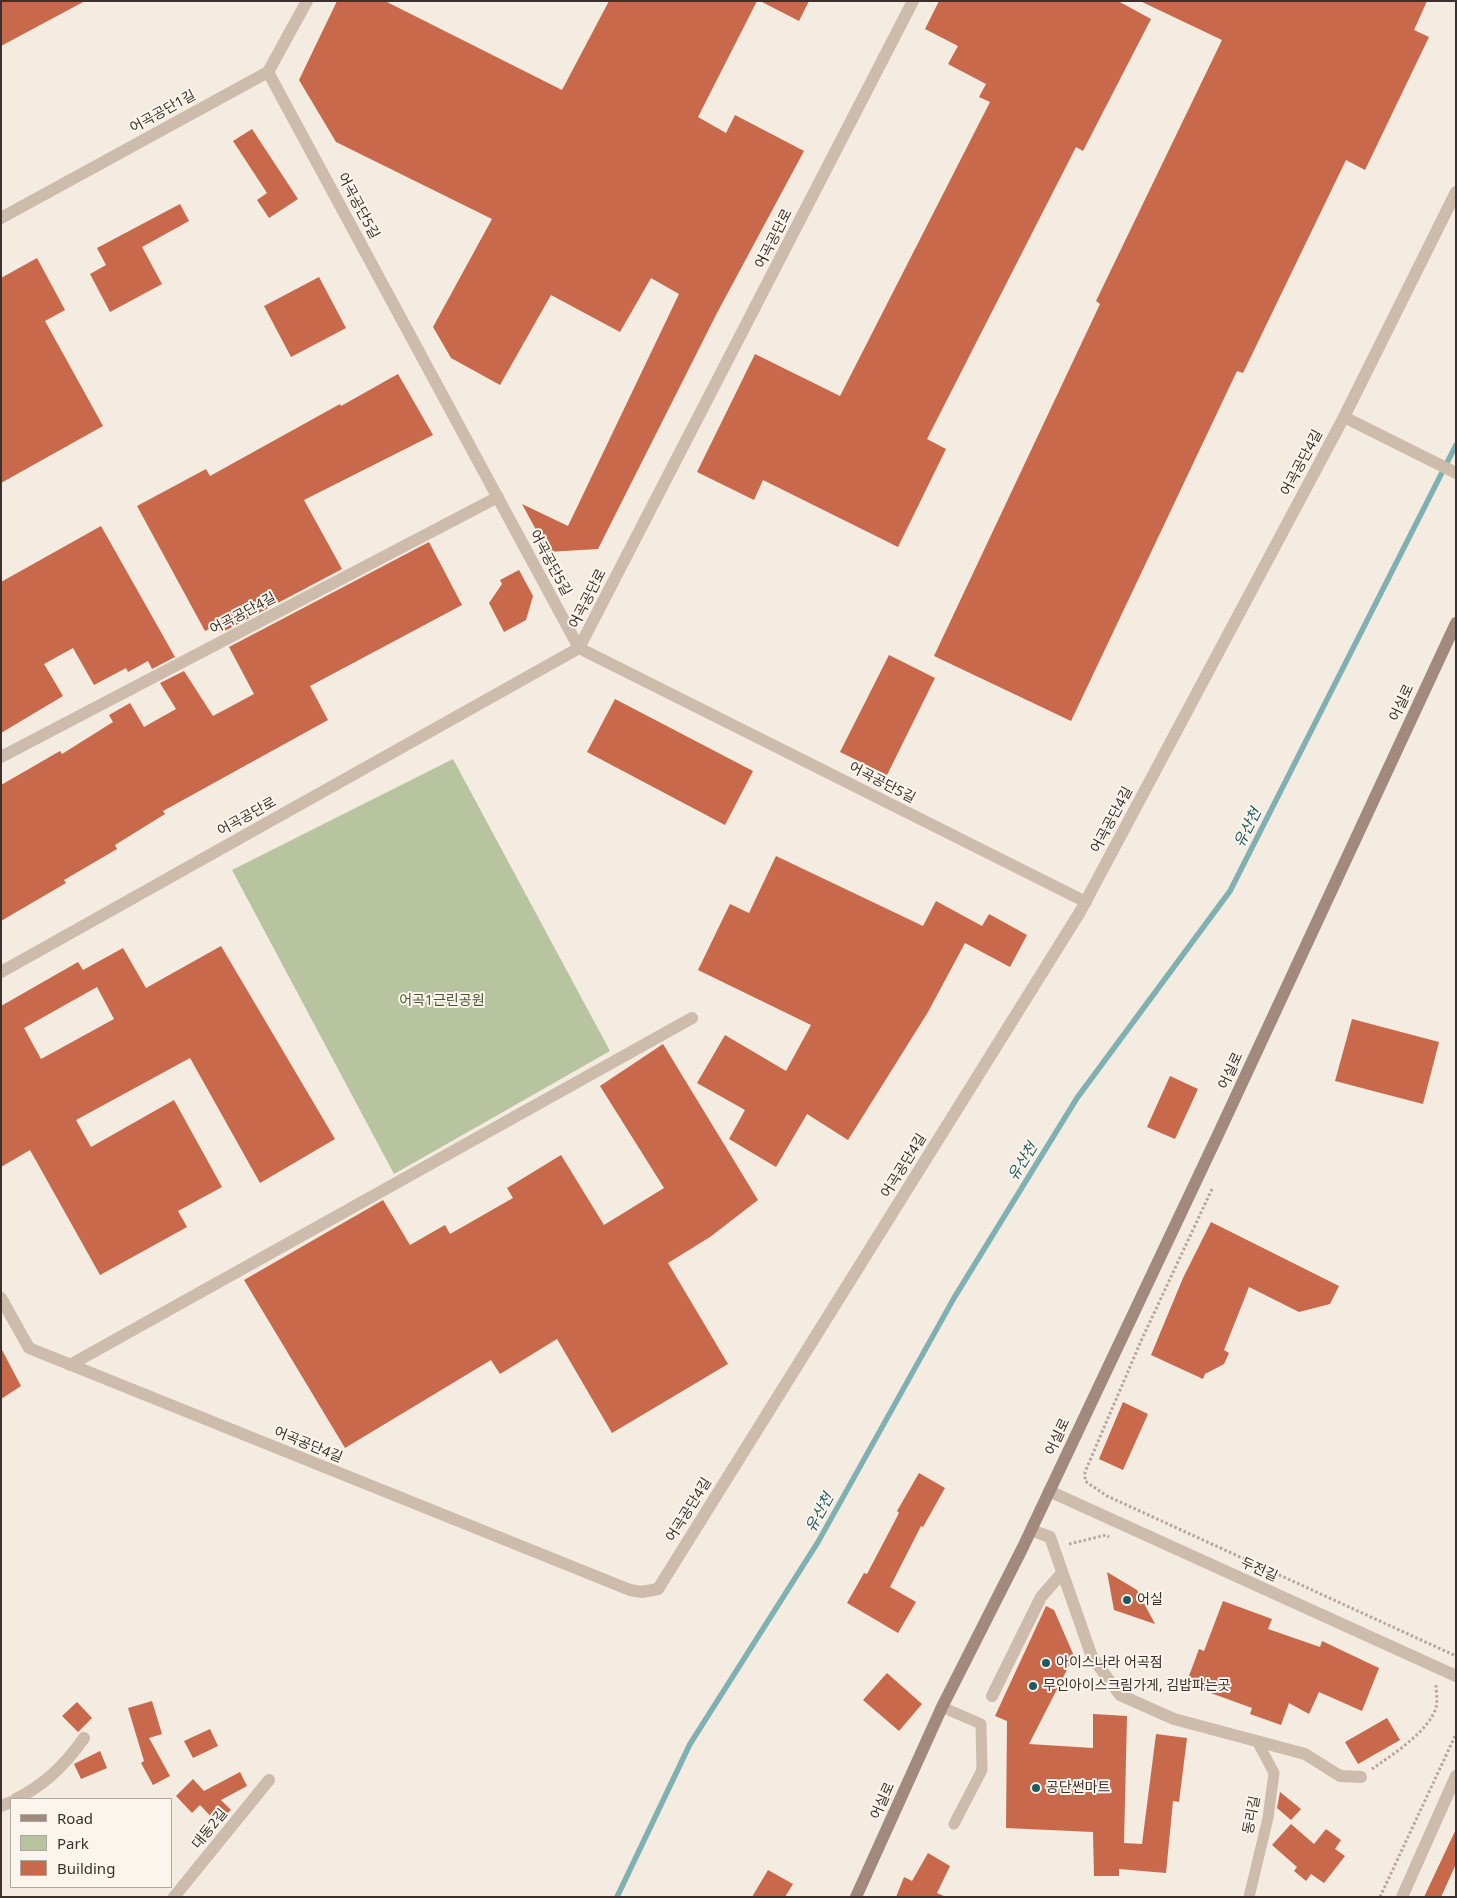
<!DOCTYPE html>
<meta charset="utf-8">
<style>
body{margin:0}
#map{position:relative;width:1457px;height:1898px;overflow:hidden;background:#f4ebe1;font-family:"Noto Sans",sans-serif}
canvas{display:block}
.frame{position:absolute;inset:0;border:2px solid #3b302b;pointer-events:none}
.legend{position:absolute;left:10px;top:1798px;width:162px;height:90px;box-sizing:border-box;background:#fbf5ee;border:1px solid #aea6a0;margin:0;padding:6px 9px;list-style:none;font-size:15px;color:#3b302b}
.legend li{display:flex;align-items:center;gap:10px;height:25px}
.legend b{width:25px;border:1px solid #aea6a0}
</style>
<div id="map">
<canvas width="1457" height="1898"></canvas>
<div class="frame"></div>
<ul class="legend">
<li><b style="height:6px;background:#a18a7d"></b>Road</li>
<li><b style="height:14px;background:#b8c4a0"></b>Park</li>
<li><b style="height:14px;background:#c8694b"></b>Building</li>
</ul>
</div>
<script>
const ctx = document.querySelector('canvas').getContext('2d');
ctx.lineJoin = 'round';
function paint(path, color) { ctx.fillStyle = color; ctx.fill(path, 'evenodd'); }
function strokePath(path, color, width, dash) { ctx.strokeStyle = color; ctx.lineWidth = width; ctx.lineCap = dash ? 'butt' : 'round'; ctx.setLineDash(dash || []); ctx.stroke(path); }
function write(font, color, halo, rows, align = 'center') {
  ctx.font = font + ' "Noto Sans","Noto Sans KR",sans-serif'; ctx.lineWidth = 4; ctx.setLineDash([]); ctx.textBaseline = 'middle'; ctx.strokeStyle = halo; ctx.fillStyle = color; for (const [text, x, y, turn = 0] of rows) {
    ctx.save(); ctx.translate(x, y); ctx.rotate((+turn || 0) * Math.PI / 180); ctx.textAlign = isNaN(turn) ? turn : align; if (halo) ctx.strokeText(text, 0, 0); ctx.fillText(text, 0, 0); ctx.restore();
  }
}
paint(new Path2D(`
 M453 759 610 1051 394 1174 232 870Z`), '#b8c4a0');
strokePath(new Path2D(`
 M617 1897 690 1744 818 1542 954 1298 1077 1098 1230 891 1456 445`), '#7fb0b2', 5.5);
paint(new Path2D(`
 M1 1H85L1 46Z
 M337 1H385L562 90 609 1H757L698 117 726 133 735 115 804 151 717 313 598 549 548 552 522 504 568 526 679 294 651 278 620 332 551 295 500 385 451 358 433 327 492 219 336 142 299 80Z
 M760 1H809L799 21Z
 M939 1H1118L1151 19 1083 151 1076 147 927 439 946 449 898 547 763 480 754 500 697 472 755 354 840 396 990 102 979 97 986 84 948 64 958 46 925 29Z
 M1140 1H1427L1414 30 1429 37 1365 170 1346 160 1243 373 1237 371 1071 721 934 656 1100 304 1096 301 1222 40Z
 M252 129 298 199 269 218 257 200 267 193 233 141Z
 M180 204 189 221 142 247 162 284 110 312 90 274 106 265 97 248Z
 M37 258 65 310 45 321 103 426 1 483V278Z
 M319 277 346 328 291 357 264 306Z
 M398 374 433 435 304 500 342 569 221 633 217 625 205 631 137 506 206 469 210 476 340 404 341 406Z
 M101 526 175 657 152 669 148 661 128 672 126 668 94 685 73 648 44 664 63 696 1 733V582Z
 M429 542 462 605 310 686 328 720 163 811 165 814 115 845 117 849 64 880 66 883 1 921V785L60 751 62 754 113 722 109 715 130 703 144 727 176 709 160 683 184 671 213 716 254 694 229 647Z
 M519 570 533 596 526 620 504 632 489 603 502 584 500 580Z
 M889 655 935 678 887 775 840 752Z
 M615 699 753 771 725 825 587 752Z
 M776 856 923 926 936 901 982 926 989 914 1027 935 1010 967 965 943 928 1012 848 1140 807 1114 776 1167 729 1139 745 1110 697 1083 725 1035 786 1071 811 1025 698 970 730 904 749 913Z
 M221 946 335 1139 260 1183 190 1058 76 1120 91 1147 174 1100 222 1187 178 1211 187 1227 100 1275 30 1150 1 1167V1006L78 962 83 970 123 948 146 988ZM97 987 114 1019 41 1059 24 1028Z
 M1352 1019 1439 1042 1423 1104 1335 1081Z
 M663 1044 758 1200 710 1237 668 1263 728 1364 612 1433 557 1339 500 1374 491 1360 345 1448 244 1280 383 1200 410 1245 445 1225 450 1234 513 1198 507 1188 561 1155 604 1225 664 1188 600 1086Z
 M1170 1076 1198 1089 1175 1139 1147 1127Z
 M1211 1222 1339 1286 1330 1304 1299 1312 1249 1287 1224 1350 1229 1353 1224 1364 1205 1374 1203 1379 1151 1355 1183 1278Z
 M1 1348 21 1386 1 1399Z
 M1123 1402 1148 1414 1123 1470 1099 1459Z
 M919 1473 945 1488 923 1527 921 1526 890 1587 916 1602 898 1633 847 1603 864 1573 867 1574 899 1513 897 1511Z
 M1107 1572 1137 1590 1155 1624 1114 1610Z
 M1223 1601 1272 1619 1268 1629 1320 1647 1322 1641 1379 1668 1362 1711 1319 1692 1309 1714 1289 1703 1281 1725 1250 1714 1252 1708 1186 1684 1199 1649 1204 1651Z
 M1046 1606 1054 1610 1074 1656 1029 1744 1093 1748V1714L1127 1716 1124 1843 1142 1844 1156 1734 1187 1738 1179 1802 1173 1801 1166 1873 1119 1869V1876H1094L1093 1832 1006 1828 1007 1721 995 1716Z
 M887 1673 922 1704 899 1731 863 1700Z
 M152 1701 162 1734 149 1738 170 1776 153 1785 141 1763 144 1761 128 1708Z
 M77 1702 92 1718 78 1732 62 1716Z
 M1387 1718 1400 1740 1358 1764 1345 1742Z
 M210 1729 218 1746 193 1758 184 1741Z
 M100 1751 107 1768 81 1779 74 1764Z
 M240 1772 247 1786 221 1800 231 1810 217 1823 200 1805 192 1813 176 1796 193 1779 204 1791Z
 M1280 1792 1301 1809 1291 1820 1277 1808Z
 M1291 1824 1314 1844 1326 1829 1341 1840 1335 1849 1345 1856 1324 1883 1311 1874 1306 1881 1294 1871 1297 1867 1272 1845Z
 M1456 1829V1864L1441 1897H1424Z
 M928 1853 950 1866 937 1893 946 1897H896L904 1877 912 1881Z
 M768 1870 793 1884 785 1897H752Z`), '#c8694b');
strokePath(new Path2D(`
 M1212 1189 1141 1341 1085 1472V1481L1107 1496 1456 1656
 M1069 1544 1106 1535 1109 1537
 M1372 1769C1392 1755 1428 1732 1436 1708 1438 1701 1436 1691 1436 1684
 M1380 1897 1456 1734`), '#b9a596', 3, [2.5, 2.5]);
strokePath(new Path2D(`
 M942 1707 981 1724 982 1770 954 1824
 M1249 1897 1268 1818 1274 1773 1257 1741`), '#cdbbac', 11);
strokePath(new Path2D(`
 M268 72 579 648 1086 902
 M1 218 268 72 307 1
 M1344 417 1456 473
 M1 757 498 497
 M1 1298 29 1348 630 1590 642 1592 658 1589 1080 912 1344 417 1456 192
 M70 1365 692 1018
 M1049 1491 1456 1676
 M1031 1530 1050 1537 1092 1657 1120 1695 1174 1719 1305 1754 1340 1776 1361 1777
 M992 1696 1041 1597 1062 1573
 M16 1799C45 1785 66 1764 84 1738
 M1 1806 11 1802
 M174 1897 269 1780
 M1402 1897 1456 1776`), '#cdbbac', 12);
strokePath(new Path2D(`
 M1 972 579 648 913 1`), '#cdbbac', 12);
strokePath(new Path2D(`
 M856 1897 942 1707 1023 1547 1216 1139 1456 623`), '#a18a7d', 12);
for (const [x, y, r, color] of [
 [1127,1600,5,"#1f5a5e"],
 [1046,1663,5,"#1f5a5e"],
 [1033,1686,5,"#1f5a5e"],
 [1036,1788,5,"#1f5a5e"]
]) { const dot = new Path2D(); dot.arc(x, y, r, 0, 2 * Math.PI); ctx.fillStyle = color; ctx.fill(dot); strokePath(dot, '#fbf5ee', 2); }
write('14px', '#3b302b', '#fbf5ee', [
 ["어곡공단1길",163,112,-29],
 ["어곡공단5길",358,206,62],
 ["어곡공단로",774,239,-63],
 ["어곡공단4길",1302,463,-62],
 ["어곡공단5길",550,563,62],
 ["어곡공단로",588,599,-63],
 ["어곡공단4길",243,614,-28],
 ["어실로",1402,703,-65],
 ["어곡공단5길",882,783,27],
 ["어곡공단로",247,817,-29],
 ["어곡공단4길",1112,820,-62],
 ["어실로",1231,1071,-65],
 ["어곡공단4길",904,1166,-58],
 ["어실로",1058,1437,-65],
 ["어곡공단4길",308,1445,22],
 ["어곡공단4길",689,1510,-58],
 ["두전길",1259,1570,24],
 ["어실로",883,1801,-66],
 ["동리길",1252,1815,-79],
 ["대동2길",210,1829,-51]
]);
write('14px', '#4a5a2e', '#fbf5ee', [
 ["어곡1근린공원",442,1001]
]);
write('14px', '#3b302b', '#fbf5ee', [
 ["어실",1137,1600],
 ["아이스나라 어곡점",1056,1663],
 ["무인아이스크림가게, 김밥파는곳",1043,1686],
 ["공단썬마트",1046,1788]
], 'left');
write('italic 15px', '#1f5a5e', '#fbf5ee', [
 ["유산천",1248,828,-63],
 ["유산천",1023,1162,-58],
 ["유산천",820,1513,-61]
]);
</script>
